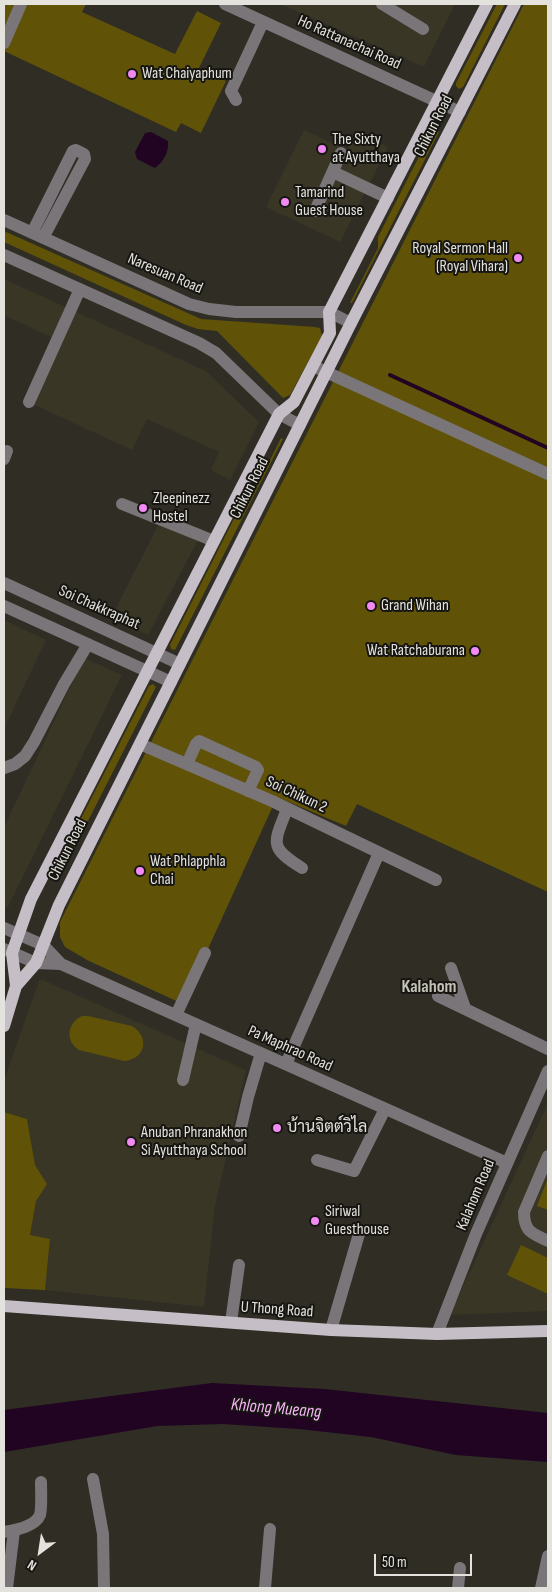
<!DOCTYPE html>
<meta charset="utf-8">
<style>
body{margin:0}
#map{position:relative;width:552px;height:1592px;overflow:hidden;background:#2f2d24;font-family:"Sofia Sans Condensed",sans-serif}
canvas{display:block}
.frame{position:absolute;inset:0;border:5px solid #e3e2dc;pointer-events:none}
.north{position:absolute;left:15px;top:1527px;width:50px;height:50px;-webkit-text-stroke:4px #161511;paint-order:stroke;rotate:211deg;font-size:14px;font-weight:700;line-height:20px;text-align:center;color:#e3e2dc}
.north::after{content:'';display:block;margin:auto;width:18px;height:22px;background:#e3e2dc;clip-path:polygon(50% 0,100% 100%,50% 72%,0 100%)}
.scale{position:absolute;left:374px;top:1554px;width:98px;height:22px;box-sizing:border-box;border:2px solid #e3e2dc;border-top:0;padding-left:6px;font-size:15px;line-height:18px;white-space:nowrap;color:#e3e2dc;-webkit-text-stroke:4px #161511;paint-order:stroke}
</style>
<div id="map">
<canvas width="552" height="1592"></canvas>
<div class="frame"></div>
<div class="north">N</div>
<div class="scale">50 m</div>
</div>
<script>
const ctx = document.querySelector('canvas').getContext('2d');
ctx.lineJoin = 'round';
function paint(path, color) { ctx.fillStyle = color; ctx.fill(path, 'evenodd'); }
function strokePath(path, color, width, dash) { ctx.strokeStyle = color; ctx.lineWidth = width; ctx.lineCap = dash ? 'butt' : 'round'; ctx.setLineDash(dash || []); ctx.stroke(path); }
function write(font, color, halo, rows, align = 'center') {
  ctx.font = font + ' "Sofia Sans Condensed",Sarabun,sans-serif'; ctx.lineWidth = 4; ctx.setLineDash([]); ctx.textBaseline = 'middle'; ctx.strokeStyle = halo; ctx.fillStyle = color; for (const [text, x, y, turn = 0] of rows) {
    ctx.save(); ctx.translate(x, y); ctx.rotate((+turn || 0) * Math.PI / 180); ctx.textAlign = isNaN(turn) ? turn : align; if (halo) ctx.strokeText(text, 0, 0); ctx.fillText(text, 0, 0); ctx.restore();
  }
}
paint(new Path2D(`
 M280 4H455L424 67Z
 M304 130 347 150 357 131 388 147 340 242 266 207Z
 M4 279 206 371 259 422 230 480 211 470 219 452 147 419 132 450 26 401 55 339 4 315Z
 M159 523 198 540 148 635 111 618Z
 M4 620 46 640 4 729Z
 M84 658 122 675 8 907 4 908V825H5Z
 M43 980 246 1070 215 1206 204 1307 45 1290 50 1239 30 1235 36 1200 46 1184 35 1165 27 1119 4 1112V1080L39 981Z
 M548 1103V1311L450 1315Z`), '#393626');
paint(new Path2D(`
 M4 4H86L82 12 175 54 197 11 221 23 199 68 226 81 201 133 181 123 176 132 4 51Z
 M497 4H505L463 87 459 89 456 86V83Z
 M524 4H548V892L357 804 346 826 277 797 183 1004 89 961 65 947 60 937V922Z
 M436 129 439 132 438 134 352 303H350L378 248V237L432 131Z
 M4 231 201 319 315 327 320 328 322 336 290 395 283 398 217 331 198 329 186 325 4 242Z
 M281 438 283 439 176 648 175 650 171 649 170 645 245 497 254 492Z
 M153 684 156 687 155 689 60 876 56 878 53 873 149 686Z
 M82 1016H88L132 1026C150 1037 146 1059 124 1061L79 1050C65 1041 67 1023 82 1016Z
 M4 1112 27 1119 35 1165 47 1184 36 1201 30 1235 50 1239 45 1290 4 1288Z
 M548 1178V1210L537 1206Z
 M521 1245 548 1258V1294L507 1275Z`), '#605308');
paint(new Path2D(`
 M151 132 168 141C169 152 164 161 155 168L137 159 135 152 145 133Z
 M212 1383 324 1389 548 1413V1462L456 1455 371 1437 299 1429 223 1424 157 1426 4 1452V1410Z`), '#210322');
strokePath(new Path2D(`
 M390 375 548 448`), '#210322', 4);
strokePath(new Path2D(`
 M225 4 460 112
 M382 4 423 29
 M4 43 21 4
 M236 100 231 91 263 22
 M333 172 388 198
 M315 211 341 153
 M4 220 189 304 209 309 236 312H329L351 323
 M32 233 73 151 76 150 84 154 85 159 43 238
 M4 255 199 343 216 353 279 414 300 425
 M313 366 548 474
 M29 402 80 289
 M4 459 7 451
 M122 504 214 541
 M4 583 180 664
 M4 606 171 682
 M140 744 272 801 436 880
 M187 764 196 744 199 741 256 767 258 770 248 791
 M4 768 15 764 25 756 34 742 64 684 88 644
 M287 809C274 843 268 847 302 868
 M4 928 43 945 61 964
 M4 949 36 963 61 964 507 1163
 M451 968 465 1008
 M438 996 548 1049
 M176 1015 205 953
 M286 1064 379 853
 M183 1080 196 1024
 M239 1136 248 1097 261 1053
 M548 1156 524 1212C524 1232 532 1233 548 1241
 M317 1160 354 1171 385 1109
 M231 1322 239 1265
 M331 1330 359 1234
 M437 1334 476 1234 548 1071
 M93 1479 103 1534 104 1588
 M4 1532C15 1530 35 1527 40 1515 42 1508 41 1490 41 1482
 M7 1588 14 1531
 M265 1588 270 1529
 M458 1588 460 1568
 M541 1588 548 1556`), '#797579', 12);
strokePath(new Path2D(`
 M16 986 36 963 59 905 351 323 515 4
 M4 1026 16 986 12 953 31 899 279 414 294 402 330 333 329 312 487 4
 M4 1306 331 1330 437 1334 548 1331`), '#c6bec6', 12);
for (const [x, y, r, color] of [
 [132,74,5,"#f28af3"],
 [322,149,5,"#f28af3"],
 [285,202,5,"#f28af3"],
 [518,258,5,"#f28af3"],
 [143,508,5,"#f28af3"],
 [371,606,5,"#f28af3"],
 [475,651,5,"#f28af3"],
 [140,871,5,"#f28af3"],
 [277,1128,5,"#f28af3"],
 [131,1142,5,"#f28af3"],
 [315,1221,5,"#f28af3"]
]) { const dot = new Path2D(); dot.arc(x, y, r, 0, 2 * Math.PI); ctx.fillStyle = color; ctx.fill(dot); strokePath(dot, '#161511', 2); }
write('16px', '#e3e2dc', '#161511', [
 ["Ho Rattanachai Road",349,43,24],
 ["Chikun Road",434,126,-63],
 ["Naresuan Road",165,274,23],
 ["Chikun Road",250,488,-63],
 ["Soi Chakkraphat",99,608,24],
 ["Soi Chikun 2",296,795,25],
 ["Chikun Road",68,850,-63],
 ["Pa Maphrao Road",290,1049,24],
 ["Kalahom Road",476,1195,-67],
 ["U Thong Road",277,1310,4]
]);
write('16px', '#e3e2dc', '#161511', [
 ["Wat Chaiyaphum",142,74],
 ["The Sixty",332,140],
 ["at Ayutthaya",332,158],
 ["Tamarind",295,193],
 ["Guest House",295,211],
 ["Royal Sermon Hall",508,249,"right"],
 ["(Royal Vihara)",508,267,"right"],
 ["Zleepinezz",153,499],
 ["Hostel",153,517],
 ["Grand Wihan",381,606],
 ["Wat Ratchaburana",465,651,"right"],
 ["Wat Phlapphla",150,862],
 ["Chai",150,880],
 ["บ้านจิตต์วิไล",287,1128],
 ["Anuban Phranakhon",141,1133],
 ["Si Ayutthaya School",141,1151],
 ["Siriwal",325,1212],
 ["Guesthouse",325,1230]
], 'left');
write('bold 18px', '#c4c2b6', '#161511', [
 ["Kalahom",429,987]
]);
write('italic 18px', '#f9b3f9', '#161511', [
 ["Khlong Mueang",276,1409,5]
]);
</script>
